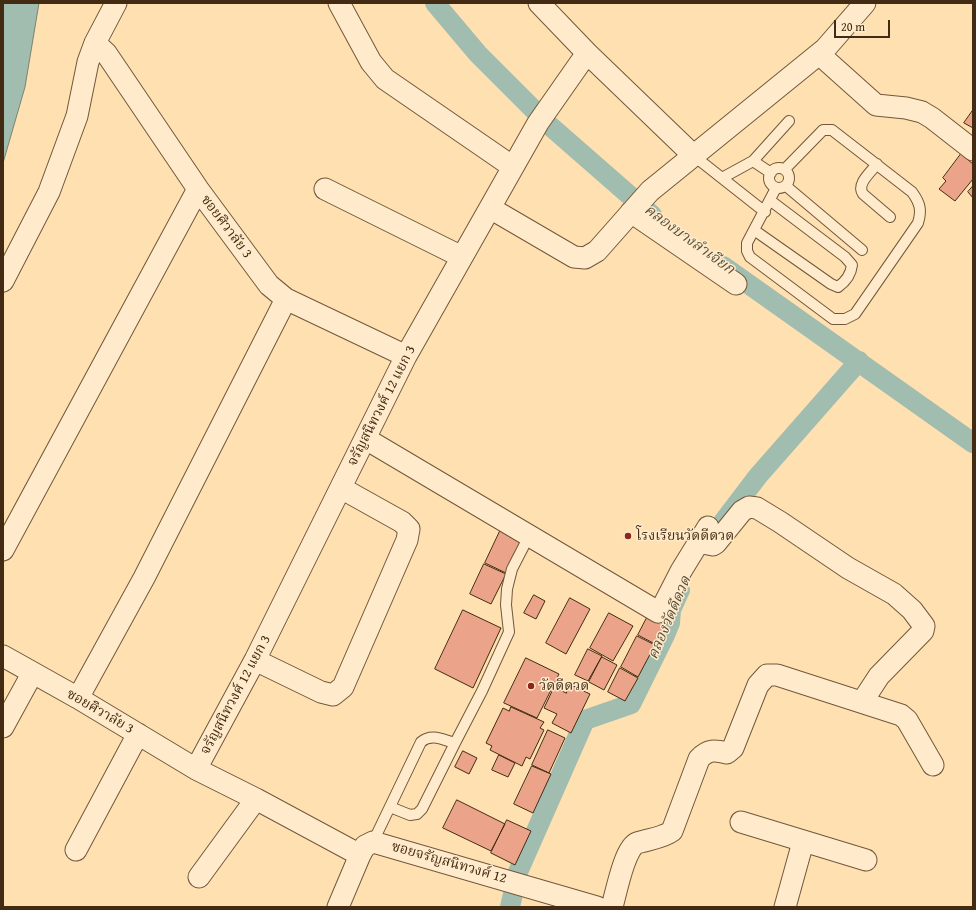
<!DOCTYPE html>
<meta charset="utf-8">
<style>
body{margin:0}
#map{position:relative;width:976px;height:910px;overflow:hidden;background:#ffe0b1;font-family:"Gentium Book Plus",serif}
canvas{display:block}
.frame{position:absolute;inset:0;border:4px solid #422b12;pointer-events:none}
.scale{position:absolute;left:834px;top:20px;width:56px;height:18px;box-sizing:border-box;border:2px solid #422b12;border-top:0;padding-left:5px;font-size:12px;line-height:14px;white-space:nowrap;color:#422b12;-webkit-text-stroke:3px #ffebcc;paint-order:stroke}
</style>
<div id="map">
<canvas width="976" height="910"></canvas>
<div class="frame"></div>
<div class="scale">20 m</div>
</div>
<script>
const ctx = document.querySelector('canvas').getContext('2d');
ctx.lineJoin = 'round';
function paint(path, color) { ctx.fillStyle = color; ctx.fill(path, 'evenodd'); }
function strokePath(path, color, width, dash) { ctx.strokeStyle = color; ctx.lineWidth = width; ctx.lineCap = dash ? 'butt' : 'round'; ctx.setLineDash(dash || []); ctx.stroke(path); }
function write(font, color, halo, rows, align = 'center') {
  ctx.font = font + ' "Gentium Book Plus","Noto Serif Thai",serif'; ctx.lineWidth = 3; ctx.setLineDash([]); ctx.textBaseline = 'middle'; ctx.strokeStyle = halo; ctx.fillStyle = color; for (const [text, x, y, turn = 0] of rows) {
    ctx.save(); ctx.translate(x, y); ctx.rotate((+turn || 0) * Math.PI / 180); ctx.textAlign = isNaN(turn) ? turn : align; if (halo) ctx.strokeText(text, 0, 0); ctx.fillText(text, 0, 0); ctx.restore();
  }
}
const water = new Path2D(`
 M3 3H39L25 87 3 163Z`);
paint(water, '#a1bdb0');
strokePath(water, '#7b8371', 1);
strokePath(new Path2D(`
 M435 3 478 54 549 125 652 215
 M723 266 973 443
 M723 522 758 476 859 361
 M510 907 518 872 585 720 631 704 665 635 670 623 671 610 680 590`), '#a1bdb0', 20);
const building = new Path2D(`
 M973 110V128L964 123Z
 M961 154 973 164V179L955 201 939 189 946 181 943 178Z
 M973 186V198L968 192Z
 M502 527 523 538 506 573 485 563Z
 M484 564 506 574 491 604 470 594Z
 M534 595 545 601 536 619 524 613Z
 M570 598 590 609 566 654 546 643Z
 M463 610 501 628 473 688 435 669Z
 M650 612 668 621 655 644 638 635Z
 M609 613 633 626 613 661 590 648Z
 M637 636 655 645 638 677 621 667Z
 M588 649 602 656 588 681 575 675Z
 M602 657 617 665 604 690 589 682Z
 M526 658 559 674 537 718 504 703Z
 M620 668 638 678 625 701 608 692Z
 M569 684 590 694 571 733 552 723 557 714 544 708 554 687 566 693Z
 M511 707 544 722 540 728 544 730 530 759 526 757 522 766 490 750 492 746 486 743 503 708 509 711Z
 M548 730 565 738 549 773 532 765Z
 M463 751 477 758 469 774 455 767Z
 M499 755 515 763 508 777 492 770Z
 M532 766 551 774 533 813 514 804Z
 M457 800 505 824 491 851 443 828Z
 M507 820 531 831 515 865 491 853Z`);
paint(building, '#eba489');
strokePath(building, '#422b12', 1);
const lane = new Path2D(`
 M694 156 765 212
 M877 164C871 172 856 184 863 194L890 217
 M769 178a10 10 0 1 1 20 0a10 10 0 1 1-20 0Z
 M771 173 753 161 789 121
 M722 178 753 161
 M786 186 862 250
 M776 188 747 243V251L750 257 833 319H845L855 314 918 223C922 210 920 203 912 192L832 130H823L785 169
 M754 230 831 284 838 287C845 282 851 274 852 265L845 257 771 201
 M390 807 410 815 417 814 422 809 455 743
 M373 842 421 742C432 733 443 740 455 743L482 691 509 632 506 605 507 589 512 569 529 536`);
const street = new Path2D(`
 M339 3 371 62 385 79 513 167
 M539 3 587 53 694 156
 M95 43 106 53 198 189 269 285 286 299 406 356
 M819 54 876 105 906 108 922 112 932 118 973 150
 M325 189 462 257
 M490 208 574 257 585 258 597 251 650 191 825 49 865 3
 M631 212 736 284
 M3 281 49 192 77 116 88 62 95 43 116 3
 M366 439 658 612 661 610 681 571 708 527
 M698 542 713 545 716 543 742 511 749 507 757 508 780 522 848 568 894 594 912 610 924 626 923 631 879 676 862 702
 M3 550 198 189
 M3 656 78 698 196 769 256 799 360 855
 M255 660 321 692 333 695 343 687 407 540 409 529 402 522 341 488
 M78 698 144 578 286 299
 M3 727 32 674
 M196 769 255 660 406 356 538 123 587 53
 M741 822 866 860
 M76 850 138 734
 M199 877 256 799
 M338 907 360 855 365 846 373 842 597 907
 M612 907C616 893 625 847 637 843 649 839 663 838 672 831L699 759C708 749 715 750 727 753L733 748 758 685 767 675H777L901 715 907 720 933 765
 M785 907 803 842`);
strokePath(lane, '#71583a', 12);
strokePath(street, '#71583a', 23);
strokePath(lane, '#ffebcc', 10);
strokePath(street, '#ffebcc', 21);
for (const [x, y, r, color] of [
 [628,536,4,"#8f2418"],
 [531,686,4,"#8f2418"]
]) { const dot = new Path2D(); dot.arc(x, y, r, 0, 2 * Math.PI); ctx.fillStyle = color; ctx.fill(dot); strokePath(dot, '#ffebcc', 1.5); }
write('14px', '#422b12', '#ffebcc', [
 ["ซอยศิวาลัย 3",226,227,53],
 ["จรัญสนิทวงศ์ 12 แยก 3",382,406,-63],
 ["จรัญสนิทวงศ์ 12 แยก 3",236,695,-62],
 ["ซอยศิวาลัย 3",100,712,30],
 ["ซอยจรัญสนิทวงศ์ 12",449,863,16]
]);
write('14px', '#422b12', '#ffebcc', [
 ["โรงเรียนวัดดีดวด",636,536],
 ["วัดดีดวด",539,686]
], 'left');
write('italic 15px', '#5a503a', '#ffebcc', [
 ["คลองบางลำเจียก",689,240,36],
 ["คลองวัดดีดวด",670,618,-67]
]);
</script>
